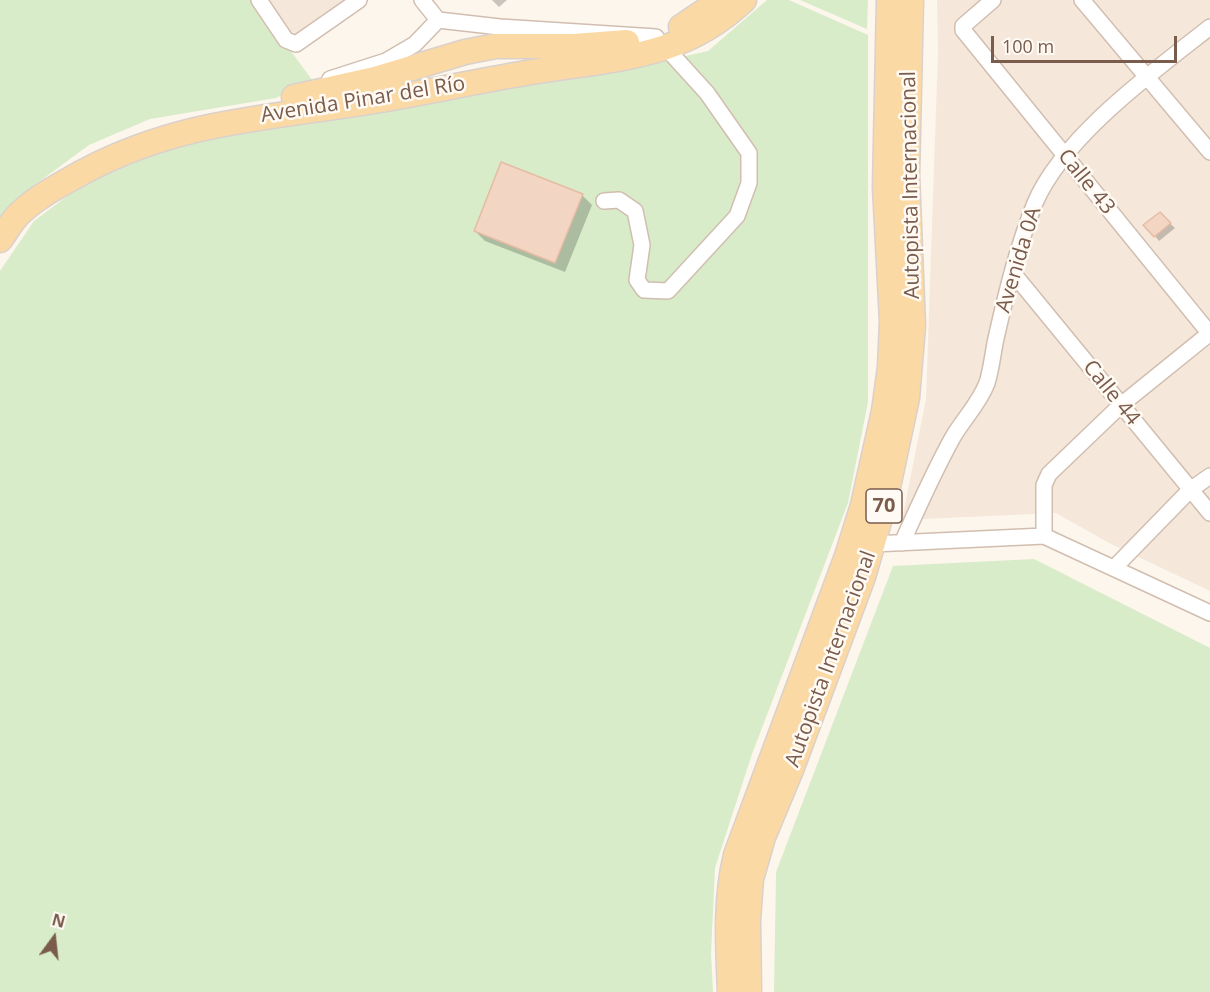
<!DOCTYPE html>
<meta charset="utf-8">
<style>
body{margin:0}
#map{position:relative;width:1210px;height:992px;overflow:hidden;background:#fdf6ec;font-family:"Open Sans",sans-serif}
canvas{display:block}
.north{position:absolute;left:24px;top:908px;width:60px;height:60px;-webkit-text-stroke:4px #fffaf3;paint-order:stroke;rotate:15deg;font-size:16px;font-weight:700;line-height:24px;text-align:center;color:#7a5c4d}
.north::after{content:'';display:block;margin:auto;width:21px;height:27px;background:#7a5c4d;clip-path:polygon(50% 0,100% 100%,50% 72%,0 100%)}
.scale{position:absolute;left:991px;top:36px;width:186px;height:27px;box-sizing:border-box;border:3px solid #7a5c4d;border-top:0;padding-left:8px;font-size:18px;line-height:21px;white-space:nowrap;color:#7a5c4d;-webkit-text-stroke:4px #fffaf3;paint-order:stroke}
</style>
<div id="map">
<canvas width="1210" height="992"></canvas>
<div class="north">N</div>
<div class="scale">100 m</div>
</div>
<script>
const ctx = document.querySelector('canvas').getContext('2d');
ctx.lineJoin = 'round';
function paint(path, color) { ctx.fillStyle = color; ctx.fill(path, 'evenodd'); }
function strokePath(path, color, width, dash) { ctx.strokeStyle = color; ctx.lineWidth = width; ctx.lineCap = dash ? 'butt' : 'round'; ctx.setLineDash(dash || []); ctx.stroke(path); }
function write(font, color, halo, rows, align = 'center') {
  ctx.font = font + ' "Open Sans",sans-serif'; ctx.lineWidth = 5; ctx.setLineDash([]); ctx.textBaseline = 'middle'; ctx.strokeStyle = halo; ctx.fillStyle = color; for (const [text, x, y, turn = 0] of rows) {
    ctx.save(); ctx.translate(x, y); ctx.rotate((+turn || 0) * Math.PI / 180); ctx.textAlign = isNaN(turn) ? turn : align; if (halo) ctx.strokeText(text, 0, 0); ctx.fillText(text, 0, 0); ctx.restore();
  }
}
paint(new Path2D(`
 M267 0H352L293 39Z
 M937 0H1210V591L1109 543 1056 513 902 520 926 399 938 52Z`), '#f5e8da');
paint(new Path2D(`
 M0 0H253L313 81 276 98 150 119 89 145 14 200 0 221Z
 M767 0H789L868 35V402L848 503 752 754 715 868 711 954 713 992H0V271L34 221 74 191 158 145 632 68 708 51Z
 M800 0H868L867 29Z
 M1034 559 1210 648V992H774L776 872 893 566Z`), '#d8ecc9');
paint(new Path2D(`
 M492 0H507L499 7Z
 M582 195 592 205 565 272 485 241 475 231Z
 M1160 214 1175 228 1159 241 1155 236Z`), '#0003');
const building = new Path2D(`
 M501 162 583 194 555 263 474 231Z
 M1160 212 1171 223 1154 237 1143 225Z`);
paint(building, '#f3d5c3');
strokePath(building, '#e6bba3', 1.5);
const minor = new Path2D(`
 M259 0 286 40 296 44 359 0
 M422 0 438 20 500 27 656 37
 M993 0 963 26V30L1210 334
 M1082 0 1210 152
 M330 79 386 61 415 44 438 20
 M604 201 619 200 635 211 642 245 637 280 644 290 668 291 737 216 749 183V153L707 93 667 49
 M1013 273 1210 513
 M1044 536V485L1049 474 1121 405 1210 333
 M902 543C918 507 934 471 953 437 964 418 979 404 987 383 992 367 993 350 997 334 1007 290 1018 245 1035 203 1063 137 1154 71 1210 27
 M873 544 1044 536 1210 613
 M1114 568 1190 490 1210 476`);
const primary = new Path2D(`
 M681 27 721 0
 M294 97 375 79 465 52 496 46H574L627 42
 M0 240C6 232 11 222 19 214 36 197 62 184 83 172 179 121 264 119 368 102 425 93 481 80 538 71 618 58 683 58 744 0
 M730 992C728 945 725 900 736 855L847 556 863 505 884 411 890 367 892 321 885 187 889 0
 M749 992 748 920 751 879 763 837 791 770 863 577 885 501 907 398 913 326 907 175 911 0`);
strokePath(minor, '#d1beb0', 18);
strokePath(primary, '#dad1cd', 27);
strokePath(minor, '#fff', 15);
strokePath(primary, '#fbd9a5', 24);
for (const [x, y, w] of [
 [884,506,36]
]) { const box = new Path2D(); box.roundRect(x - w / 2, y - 17, w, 34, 4.5); ctx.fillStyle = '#fffaf3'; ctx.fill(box); strokePath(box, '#7a5c4d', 1.5); }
write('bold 20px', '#7a5c4d', null, [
 ["70",884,506]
]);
write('21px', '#7a5c4d', '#fffaf3', [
 ["Avenida Pinar del Río",363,100,-9],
 ["Calle 43",1086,182,51],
 ["Autopista Internacional",911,185,-91],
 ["Avenida 0A",1019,260,-73],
 ["Calle 44",1111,393,51],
 ["Autopista Internacional",831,659,-70]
]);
</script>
